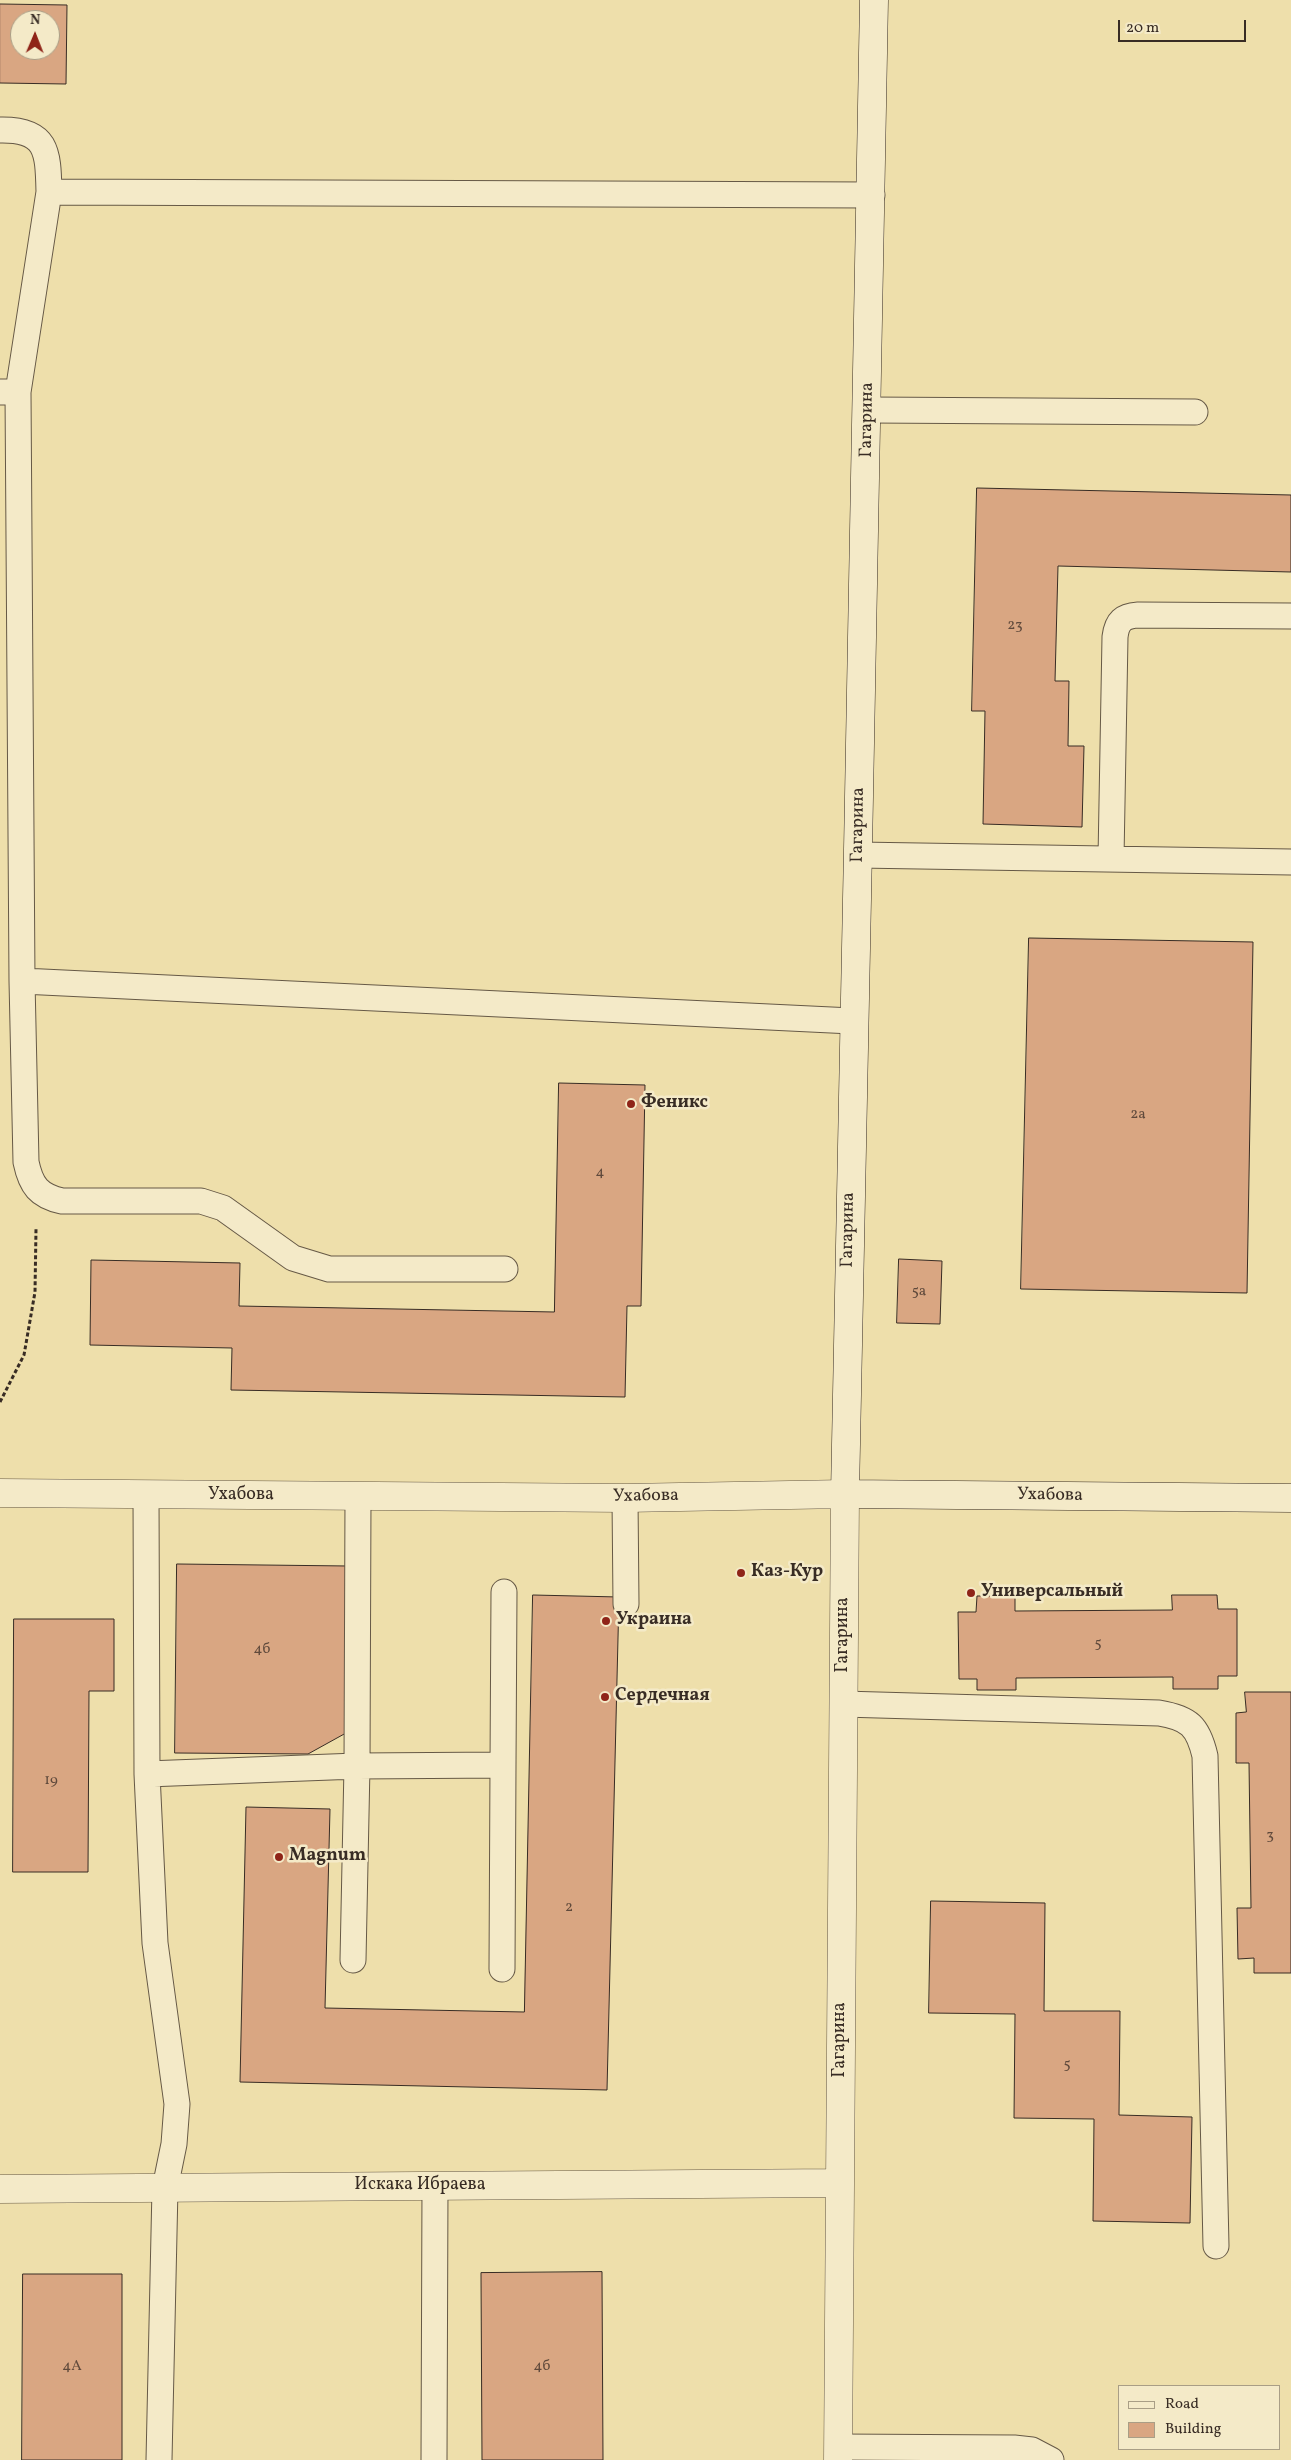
<!DOCTYPE html>
<meta charset="utf-8">
<style>
body{margin:0}
#map{position:relative;width:1291px;height:2460px;overflow:hidden;background:#eedfab;font-family:Vollkorn,serif}
canvas{display:block}
.legend{position:absolute;left:1118px;top:2385px;width:162px;height:65px;box-sizing:border-box;background:#f4eac8;border:1px solid #a99e86;margin:0;padding:6px 9px;list-style:none;font-size:15px;color:#382c24}
.legend li{display:flex;align-items:center;gap:10px;height:25px}
.legend b{width:25px;border:1px solid #a99e86}
.north{position:absolute;left:10px;top:10px;width:50px;height:50px;box-sizing:border-box;background:#f4eac8;border:1px solid #a99e86;border-radius:50%;rotate:1deg;font-size:14px;font-weight:700;line-height:20px;text-align:center;color:#382c24}
.north::after{content:'';display:block;margin:auto;width:18px;height:22px;background:#8f2418;clip-path:polygon(50% 0,100% 100%,50% 72%,0 100%)}
.scale{position:absolute;left:1118px;top:20px;width:128px;height:22px;box-sizing:border-box;border:2px solid #382c24;border-top:0;padding-left:6px;font-size:15px;line-height:18px;white-space:nowrap;color:#382c24;-webkit-text-stroke:4px #f4eac8;paint-order:stroke}
</style>
<div id="map">
<canvas width="1291" height="2460"></canvas>
<ul class="legend">
<li><b style="height:6px;background:#f4eac8"></b>Road</li>
<li><b style="height:14px;background:#d9a682"></b>Building</li>
</ul>
<div class="north">N</div>
<div class="scale">20 m</div>
</div>
<script>
const ctx = document.querySelector('canvas').getContext('2d');
ctx.lineJoin = 'round';
function paint(path, color) { ctx.fillStyle = color; ctx.fill(path, 'evenodd'); }
function strokePath(path, color, width, dash) { ctx.strokeStyle = color; ctx.lineWidth = width; ctx.lineCap = dash ? 'butt' : 'round'; ctx.setLineDash(dash || []); ctx.stroke(path); }
function write(font, color, halo, rows, align = 'center') {
  ctx.font = font + ' Vollkorn,serif'; ctx.lineWidth = 5; ctx.setLineDash([]); ctx.textBaseline = 'middle'; ctx.strokeStyle = halo; ctx.fillStyle = color; for (const [text, x, y, turn = 0] of rows) {
    ctx.save(); ctx.translate(x, y); ctx.rotate((+turn || 0) * Math.PI / 180); ctx.textAlign = isNaN(turn) ? turn : align; if (halo) ctx.strokeText(text, 0, 0); ctx.fillText(text, 0, 0); ctx.restore();
  }
}
const building = new Path2D(`
 M0 4 67 5 66 84 0 83ZM20 20H50V50H20Z
 M977 488 1291 495V572L1058 566 1055 681H1069L1068 746H1084L1082 827 983 824 985 711H972Z
 M1029 938 1253 942 1247 1293 1021 1289Z
 M559 1083 645 1085 641 1306H627L625 1397 231 1390 232 1348 90 1345 91 1260 240 1263 239 1306 554 1312Z
 M899 1259 942 1261 940 1324 897 1323Z
 M177 1564 348 1566 346 1733 308 1754 175 1753Z
 M533 1595 619 1597 607 2090 240 2082 246 1807 330 1809 325 2008 524 2012Z
 M1172 1595H1217L1218 1609H1237V1676H1218V1689H1173V1677L1016 1678V1690H977V1679H959L958 1612H976L977 1596H1015V1611L1172 1610Z
 M14 1619H114V1691H89L88 1872H13Z
 M1245 1692H1291V1973H1254V1958L1238 1959 1237 1908H1251L1249 1763H1236V1713L1246 1712Z
 M931 1901 1045 1903 1044 2011H1120L1119 2115 1192 2117 1190 2223 1093 2221 1094 2119 1014 2118 1015 2014 929 2013Z
 M602 2272 603 2460H482L481 2273Z
 M23 2274H122V2460H22Z`);
paint(building, '#d9a682');
strokePath(building, '#382c24', 1);
const lane = new Path2D(`
 M0 130C48 129 48 152 49 192L872 195
 M0 392H18L22 981 26 1162C31 1186 39 1196 62 1201H201L223 1208 293 1258 329 1269H505
 M18 392 49 192
 M869 410 1195 412
 M858 855 1291 862
 M1111 858 1115 637C1117 621 1123 616 1138 615L1291 616
 M22 981 852 1021
 M146 1495 147 1774 155 1943 177 2104 174 2144 165 2188 159 2460
 M625 1498 626 1604
 M843 1704 1159 1713C1189 1718 1198 1726 1205 1756L1216 2246
 M503 1765 504 1592
 M147 1774 357 1766 503 1765 502 1969
 M353 1960 357 1766 358 1497
 M838 2447 1014 2448 1032 2450 1051 2460
 M434 2460 435 2186`);
const street = new Path2D(`
 M0 1493 625 1498 845 1494 838 2460
 M0 2189 839 2183`);
const secondary = new Path2D(`
 M874 0C868 498 853 996 845 1494L1291 1498`);
strokePath(lane, '#665946', 27);
strokePath(street, '#665946', 29);
strokePath(secondary, '#382c24', 29);
strokePath(new Path2D(`
 M0 1402 24 1355 35 1292 36 1229`), '#382c24', 3, [4, 2.5]);
strokePath(lane, '#f4eac8', 25);
strokePath(street, '#f4eac8', 28);
strokePath(secondary, '#f4eac8', 28);
for (const [x, y, r, color] of [
 [631,1104,5,"#8f2418"],
 [741,1573,5,"#8f2418"],
 [971,1593,5,"#8f2418"],
 [606,1621,5,"#8f2418"],
 [605,1697,5,"#8f2418"],
 [279,1857,5,"#8f2418"]
]) { const dot = new Path2D(); dot.arc(x, y, r, 0, 2 * Math.PI); ctx.fillStyle = color; ctx.fill(dot); strokePath(dot, '#f4eac8', 2); }
write('15px', '#604a3c', null, [
 ["23",1015,626],
 ["2а",1138,1115],
 ["4",600,1173],
 ["5а",919,1292],
 ["5",1098,1644],
 ["4б",262,1650],
 ["19",51,1781],
 ["3",1270,1836],
 ["2",569,1908],
 ["5",1067,2065],
 ["4А",72,2367],
 ["4б",542,2367]
]);
write('18px', '#382c24', '#f4eac8', [
 ["Гагарина",868,420,-89],
 ["Гагарина",859,825,-89],
 ["Гагарина",849,1230,-89],
 ["Ухабова",241,1496],
 ["Ухабова",1050,1496,1],
 ["Ухабова",646,1497,-1],
 ["Гагарина",844,1635,-90],
 ["Гагарина",841,2040,-90],
 ["Искака Ибраева",420,2186]
]);
write('bold 18px', '#382c24', '#f4eac8', [
 ["Феникс",641,1104],
 ["Каз-Кур",751,1573],
 ["Универсальный",981,1593],
 ["Украина",616,1621],
 ["Сердечная",615,1697],
 ["Magnum",289,1857]
], 'left');
</script>
